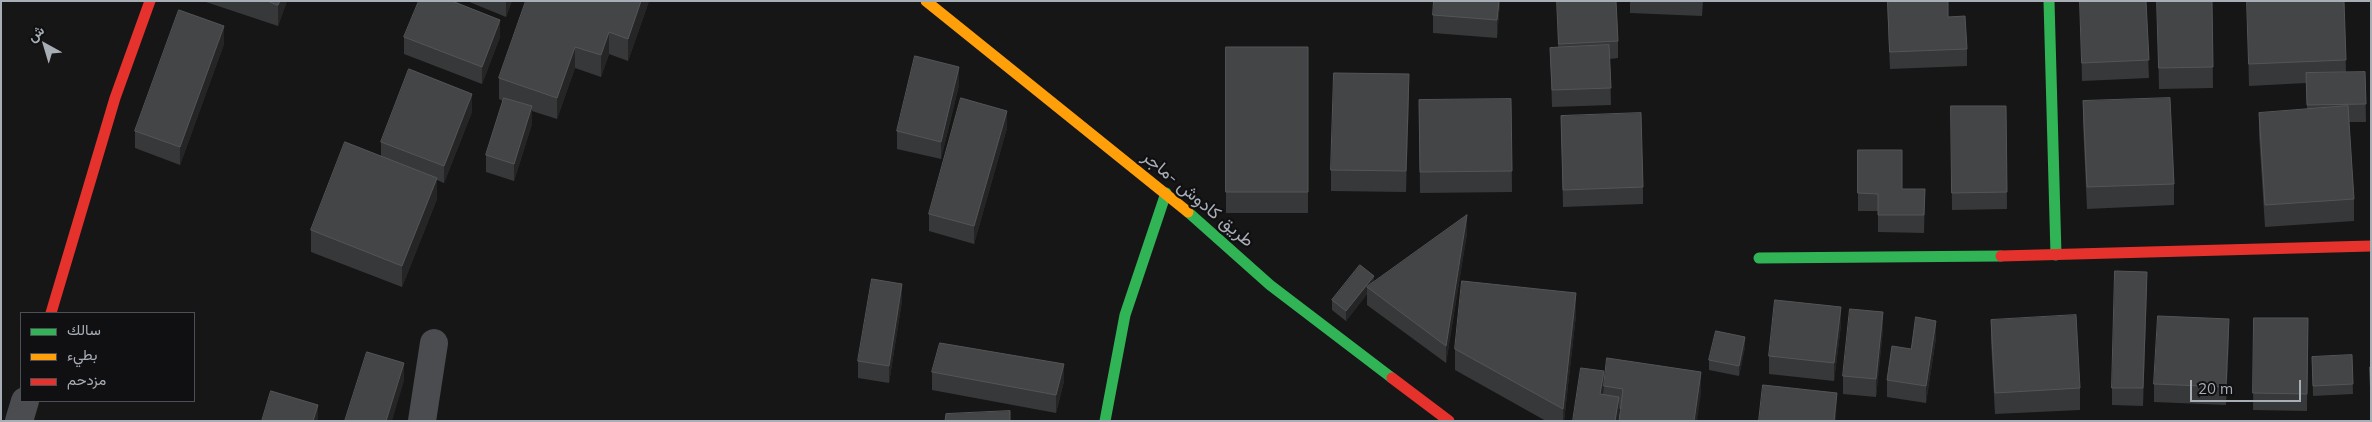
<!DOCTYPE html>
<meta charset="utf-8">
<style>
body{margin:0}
#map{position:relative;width:2372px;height:422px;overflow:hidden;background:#161616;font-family:Mulish,Vazirmatn,sans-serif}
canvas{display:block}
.frame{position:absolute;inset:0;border:2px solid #a8aeb6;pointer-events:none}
.legend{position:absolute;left:20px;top:312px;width:175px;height:90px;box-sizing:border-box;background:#101012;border:1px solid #4d4f54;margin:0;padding:6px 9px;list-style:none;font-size:15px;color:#a8aeb6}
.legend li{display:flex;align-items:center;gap:10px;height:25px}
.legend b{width:25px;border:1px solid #4d4f54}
.north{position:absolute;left:20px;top:20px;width:50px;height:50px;-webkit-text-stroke:4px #101012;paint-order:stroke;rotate:321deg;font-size:14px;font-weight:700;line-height:20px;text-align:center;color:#a8aeb6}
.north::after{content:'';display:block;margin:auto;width:18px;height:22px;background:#a8aeb6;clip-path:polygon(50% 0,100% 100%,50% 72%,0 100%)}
.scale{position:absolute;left:2190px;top:380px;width:111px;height:22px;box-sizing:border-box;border:2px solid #a8aeb6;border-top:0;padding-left:6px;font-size:15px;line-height:18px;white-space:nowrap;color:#a8aeb6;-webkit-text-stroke:4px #101012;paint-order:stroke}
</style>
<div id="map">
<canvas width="2372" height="422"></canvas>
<div class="frame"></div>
<ul class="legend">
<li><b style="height:6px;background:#30b455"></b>سالك</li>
<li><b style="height:6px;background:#ff9f0a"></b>بطيء</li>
<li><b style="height:6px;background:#e5322d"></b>مزدحم</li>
</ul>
<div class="north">ش</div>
<div class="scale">20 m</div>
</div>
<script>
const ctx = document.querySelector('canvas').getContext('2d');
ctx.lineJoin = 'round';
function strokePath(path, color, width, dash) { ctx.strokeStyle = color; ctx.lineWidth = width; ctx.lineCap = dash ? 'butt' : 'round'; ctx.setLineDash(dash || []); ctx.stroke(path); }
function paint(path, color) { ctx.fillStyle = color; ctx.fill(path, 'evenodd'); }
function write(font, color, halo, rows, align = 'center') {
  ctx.font = font + ' Mulish,Vazirmatn,sans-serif'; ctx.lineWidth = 4.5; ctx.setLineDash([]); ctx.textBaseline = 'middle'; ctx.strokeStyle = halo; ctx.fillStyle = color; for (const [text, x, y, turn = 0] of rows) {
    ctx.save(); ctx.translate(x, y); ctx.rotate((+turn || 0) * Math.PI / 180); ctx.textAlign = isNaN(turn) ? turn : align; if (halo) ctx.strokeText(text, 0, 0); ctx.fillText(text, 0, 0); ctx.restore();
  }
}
strokePath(new Path2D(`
 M19 421 25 401
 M422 421 434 343`), '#4b4c4f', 28);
strokePath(new Path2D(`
 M2049 1 2056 255
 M1188 212 1270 285 1392 378
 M1759 258 2001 256
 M1105 421 1125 315 1166 193`), '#30b455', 11);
strokePath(new Path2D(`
 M926 1 1188 212`), '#ff9f0a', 11);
strokePath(new Path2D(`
 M2001 256 2371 246
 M51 313 115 98 150 1
 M1392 378 1449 421`), '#e5322d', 11);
paint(new Path2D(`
 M203 1H287L278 26Z
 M467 1H512L506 17Z
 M649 1 628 61 609 54 601 77 575 68 557 119 532 111V124L514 181 486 172V155L503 101 499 99V78Z
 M1500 1 1497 38 1433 33V15Z
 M1557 1 1618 41V58L1610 59 1611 105 1552 107 1550 48 1558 47Z
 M1630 1H1703L1702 16 1630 13Z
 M1887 1H1948V17L1967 49V66L1890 69Z
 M2080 1H2150H2146L2149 78 2082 81Z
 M2157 1H2212L2213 88 2159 89Z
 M2247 1H2344L2346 72H2365L2366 122H2349L2354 199V221L2265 227 2259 134V113L2307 109 2306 83 2249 86Z
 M404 37H500L482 84 404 54Z
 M224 44 180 165 135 148V131Z
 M1226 47H1308V213H1226Z
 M959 85 941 159 897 149V131Z
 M1409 96 1406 192 1331 191V170Z
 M1511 99 1512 192 1420 193 1419 100Z
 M2083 101 2174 184V205L2087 209 2083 123Z
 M1951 106H2006L2007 209 1952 210Z
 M472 112 444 183 437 180V199L402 287 311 252V230L381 156V142Z
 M1561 116 1643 187V204L1563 207Z
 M1007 128 974 244 929 231V214Z
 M1858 150 1902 189H1925L1924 233 1878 232V211H1858Z
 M1467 233 1446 363 1367 305V294L1346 321 1332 310V300L1374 282Z
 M2147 289 2143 406 2112 405V388Z
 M902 301 889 383 858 378V361Z
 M1576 315 1564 421H1546L1455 370V349Z
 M2254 318H2308L2307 411 2253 410Z
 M1991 320 2080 388V410L1995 414 1991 341Z
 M1841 325 1834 381 1769 374V356Z
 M1883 329 1876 397 1843 394V376Z
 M2229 336 2226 405 2154 402V384Z
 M1936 338 1926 403 1887 397V380L1911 349Z
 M1745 347 1739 376 1709 370V360Z
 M2352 355 2353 394 2313 396 2312 357Z
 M2370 367H2371V416L2370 385Z
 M932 372 1064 381 1056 413 932 390Z
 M1604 385 1701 394 1619 409 1618 421H1573Z`), '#373839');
paint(new Path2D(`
 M280 1H287L278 26V5Z
 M506 1H512L506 17Z
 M641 1H649L628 61V39Z
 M1499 1H1500L1497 38V20Z
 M500 20V37L482 84V67Z
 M224 26V44L180 165V147Z
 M609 32V54L601 77V55Z
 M575 47V68L557 119V98Z
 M959 67V85L941 159V142Z
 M1409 74V96L1406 192V171Z
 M472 94V112L444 183V166Z
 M532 106V124L514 181V164Z
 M1007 111V128L974 244V226Z
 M437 178V199L402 287V266Z
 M1467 215V233L1446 363V346Z
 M2147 272V289L2143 406V388Z
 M1374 276V286L1367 287V294L1346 321V311Z
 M902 284V301L889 383V366Z
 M1576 293V315L1564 421H1563V409Z
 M1841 307V325L1834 381V363Z
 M1883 312V329L1876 397V379Z
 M2229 319V336L2226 405V387Z
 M1936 321V338L1926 403V386Z
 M1745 337V347L1739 376V366Z
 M404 363V381L392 421H386Z
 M1064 364V381L1056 413V395Z
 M1604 371V388L1600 411V394Z
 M1701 372V394L1697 421H1694Z
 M1837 393 1836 421H1834Z
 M1619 397V414L1618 421H1615Z
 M318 405V421H313Z`), '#252526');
const building = new Path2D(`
 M268 1H280L278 5Z
 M419 1H452L500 20 482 67 404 37Z
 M526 1H641L628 39 609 32 601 55 575 47 557 98 499 78Z
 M1434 1H1499L1497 20 1433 15Z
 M1557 1H1616L1618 41 1559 44Z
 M1888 1H1948V17L1965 16 1967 49 1890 52Z
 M2080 1H2146L2149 60 2082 63Z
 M2157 1H2212L2213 67 2159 68Z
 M2247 1H2344L2346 60 2249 64Z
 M179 10 224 26 180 147 135 131Z
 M1609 45 1611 88 1552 90 1550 48Z
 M1226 47H1308V192H1226Z
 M915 56 959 67 941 142 897 131Z
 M409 69 472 94 444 166 381 142Z
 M2365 72 2366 104 2307 105 2306 73Z
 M1334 73 1409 74 1406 171 1331 170Z
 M504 98 532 106 514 164 486 155Z
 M961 98 1007 111 974 226 929 214Z
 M2170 98 2174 184 2087 187 2083 101Z
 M1511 99 1512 171 1420 172 1419 100Z
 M1951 106H2006L2007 192 1952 193Z
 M2348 106 2354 199 2265 205 2259 113Z
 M1641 113 1643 187 1563 190 1561 116Z
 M345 142 437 178 402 266 311 230Z
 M1858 150H1902V189H1925L1924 215H1878V194L1858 193Z
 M1467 215 1446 346 1367 287Z
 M1360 265 1374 276 1346 311 1332 300Z
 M2115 271 2147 272 2143 388H2112Z
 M872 279 902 284 889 366 858 361Z
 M1462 281 1576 293 1563 409 1455 349Z
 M1775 300 1841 307 1834 363 1769 356Z
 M1850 309 1883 312 1876 379 1843 376Z
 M2076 315 2080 388 1995 393 1991 320Z
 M2158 316 2229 319 2226 387 2154 384Z
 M1916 317 1936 321 1926 386 1887 380 1892 346 1911 349Z
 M2254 318H2308L2307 394 2253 393Z
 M1716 331 1745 337 1739 366 1709 360Z
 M940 343 1064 364 1056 395 932 372Z
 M367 352 404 363 386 421H345Z
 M2352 355 2353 384 2313 386 2312 357Z
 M1607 358 1701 372 1694 421H1619L1623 389 1604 386Z
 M2370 367H2371V399Z
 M1581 368 1604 371 1600 394 1619 397 1615 421H1573Z
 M1763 385 1837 393 1834 421H1759Z
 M271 391 318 405 313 421H262Z
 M1010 411V421H945L946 414Z`);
paint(building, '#444547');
strokePath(building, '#535558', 1);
write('18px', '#a8aeb6', '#101012', [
 ["طريق كادوش -ماجر",1198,199,40]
]);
</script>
